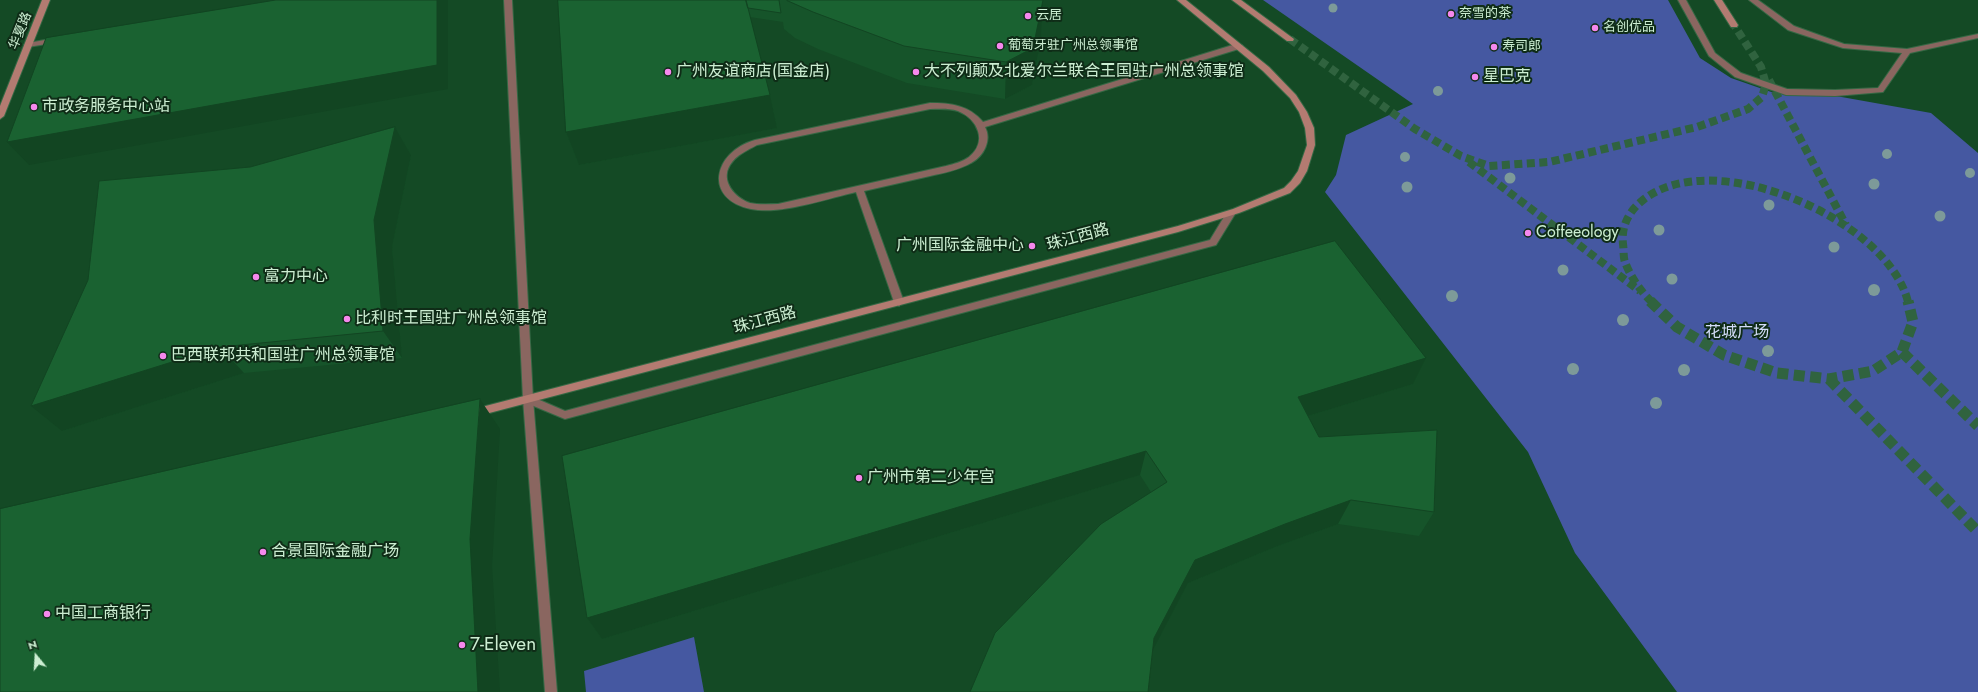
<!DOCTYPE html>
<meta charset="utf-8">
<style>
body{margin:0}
#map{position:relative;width:1978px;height:692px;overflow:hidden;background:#144a25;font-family:Jost,sans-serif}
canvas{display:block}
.north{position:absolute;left:16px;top:636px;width:40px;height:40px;-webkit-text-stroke:3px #0f2c17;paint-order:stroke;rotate:342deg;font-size:11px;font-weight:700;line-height:16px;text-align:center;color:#cceed2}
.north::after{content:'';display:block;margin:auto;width:14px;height:18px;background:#cceed2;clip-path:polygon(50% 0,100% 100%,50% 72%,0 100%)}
</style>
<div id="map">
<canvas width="1978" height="692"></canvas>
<div class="north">N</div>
</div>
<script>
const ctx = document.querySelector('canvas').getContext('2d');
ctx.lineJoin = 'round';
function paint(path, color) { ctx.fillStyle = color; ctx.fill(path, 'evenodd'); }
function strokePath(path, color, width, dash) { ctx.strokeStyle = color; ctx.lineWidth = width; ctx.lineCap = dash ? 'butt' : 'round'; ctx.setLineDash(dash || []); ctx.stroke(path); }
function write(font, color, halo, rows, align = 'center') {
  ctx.font = font + ' Jost,"Noto Sans SC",sans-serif'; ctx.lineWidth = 4; ctx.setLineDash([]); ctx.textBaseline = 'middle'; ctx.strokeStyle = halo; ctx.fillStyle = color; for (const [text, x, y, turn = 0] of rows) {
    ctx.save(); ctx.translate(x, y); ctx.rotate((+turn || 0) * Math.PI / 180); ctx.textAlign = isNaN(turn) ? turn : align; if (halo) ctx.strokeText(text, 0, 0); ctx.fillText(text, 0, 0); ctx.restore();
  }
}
paint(new Path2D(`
 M1263 0H1668L1700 58 1731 78 1777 94 1836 96 1931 113 1978 153V692H1677L1575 553 1528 452 1325 192 1336 175 1346 135 1413 104Z
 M694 637 704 692H586L584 671Z`), '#4558a1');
strokePath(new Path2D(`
 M1290 39 1415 129 1461 156 1489 166 1549 162 1697 127 1748 109 1762 97 1766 84 1761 67 1734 25
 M1769 80 1846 225
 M1469 162 1640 291
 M1652 302C1641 292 1630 276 1625 262 1623 257 1624 250 1623 244 1621 226 1629 211 1643 200 1713 144 1888 219 1908 302`), '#30633f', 8, [8, 4.5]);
strokePath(new Path2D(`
 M1650 301 1677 327 1724 355 1777 373 1829 379 1873 371 1902 352 1913 322 1908 301
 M1902 352 1978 426
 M1829 379 1978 532`), '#30633f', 11, [11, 5.5]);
const lane = new Path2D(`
 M1678 0H1686L1715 53 1741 73 1787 89 1835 90 1878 88 1902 53 1843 48 1788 30 1749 0H1758L1794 26 1844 44 1907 49 1978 34V38L1910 53 1883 92 1835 96 1786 95 1735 77 1709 56Z
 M56 38H59V42L28 47 24 45 28 43Z
 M1236 44H1239L1243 46 1242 48 985 127C992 140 984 156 971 163 959 170 944 173 930 176 908 181 886 186 864 191L904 302 899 306 894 302 856 192C826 199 780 215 751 209 703 199 713 152 755 140L930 103C950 103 969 105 983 122ZM930 109C939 109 949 108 958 111 978 119 988 142 969 157 962 162 954 164 946 166L778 204C769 204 759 205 750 203 735 198 720 181 730 165 736 155 748 150 757 145Z
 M1230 211 1235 214 1216 245 565 419 524 402 523 399 524 396 528 395 565 411 1210 240 1227 212Z`);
const street = new Path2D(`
 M504 0H512L533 399 557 692H545L523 399Z`);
const secondary = new Path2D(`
 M42 0H50L4 116 0 119V106Z
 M1177 0H1186L1269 67 1296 95 1307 112 1314 128 1315 145 1307 171 1300 183 1290 193 1239 213 1178 232 474 417 470 416 469 413 470 410 474 409 1178 226 1233 209 1284 188 1291 181 1298 171 1307 145 1305 128 1299 112 1290 98 1263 71Z
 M1232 0H1241L1294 39 1293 41H1287Z
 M1714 0H1722L1738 25 1737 27H1731Z`);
strokePath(lane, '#356844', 2);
strokePath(street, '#356844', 2);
strokePath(secondary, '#356844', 2);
paint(lane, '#8a6660');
paint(street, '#8a6660');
paint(secondary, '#b37b71');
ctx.fillStyle = '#7d9a99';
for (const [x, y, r] of [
 [1333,8,4.5],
 [1438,91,5],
 [1887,154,5],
 [1405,157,5],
 [1970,173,5],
 [1510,178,5.5],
 [1874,184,5.5],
 [1407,187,5.5],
 [1769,205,5.5],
 [1940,216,5.5],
 [1659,230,5.5],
 [1834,247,5.5],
 [1563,270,5.5],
 [1672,279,5.5],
 [1874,290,6],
 [1452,296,6],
 [1623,320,6],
 [1768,351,6],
 [1573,369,6],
 [1684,370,6],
 [1656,403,6]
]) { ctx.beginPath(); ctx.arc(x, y, r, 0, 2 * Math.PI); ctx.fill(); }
paint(new Path2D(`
 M558 0H1043L1041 38 1032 85 1005 99 907 83 818 49 795 38 784 29 783 22 750 17 770 95 777 128 579 165 566 132Z
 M395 127 411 155 392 247 402 358 244 373 62 431 250 167Z
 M1426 358 1413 384 1308 416 1319 437 1434 512 1419 536 1338 524 1275 547 1188 583 1153 649 1151 492 1140 475 602 639 587 618Z`), '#16542a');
paint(new Path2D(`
 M437 0H448V89L29 165 7 142Z
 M1043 1 1041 38 1032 85 1005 99 1006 62Z
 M770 95 777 128 579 165 566 132Z
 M395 127 411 155 392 247 402 358 383 331 374 220Z
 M220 347 244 373 62 431 31 406Z
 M1426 358 1413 384 1288 422 1298 397Z
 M480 399 500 429 492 566 500 692H478L470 539Z
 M1146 451 1140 475 602 639 587 618Z
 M1351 500 1338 524 1275 547 1188 583 1148 659 1154 638 1195 560 1285 524Z`), '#124522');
const building = new Path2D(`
 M276 0H437V65L7 142 46 38Z
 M558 0H746L770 95 566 132Z
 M746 0H779L781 13 748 8Z
 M787 0H1043L1033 48 1006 62 904 46 813 12 788 1Z
 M395 127 374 220 383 331 220 347 31 406 88 280 99 181 250 167Z
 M1335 241 1426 358 1298 397 1319 437 1437 430 1434 512 1351 500 1285 524 1195 560 1154 638 1148 692H970L995 633 1101 524 1167 482 1146 451 587 618 562 456Z
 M480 399 470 539 478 692H0V509Z`);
paint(building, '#1a6231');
strokePath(building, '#124522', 1);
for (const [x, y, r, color] of [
 [1451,14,4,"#f688ed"],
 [1028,16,4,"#f688ed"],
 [1595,28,4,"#f688ed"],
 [1000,46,4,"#f688ed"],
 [1494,47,4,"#f688ed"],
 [668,72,4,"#f688ed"],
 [916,72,4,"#f688ed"],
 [1475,77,4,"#f688ed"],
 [34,107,4,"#f688ed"],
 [1528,233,4,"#f688ed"],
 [1032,246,4,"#f688ed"],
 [256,277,4,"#f688ed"],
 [347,319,4,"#f688ed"],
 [163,356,4,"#f688ed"],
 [859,478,4,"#f688ed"],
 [263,552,4,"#f688ed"],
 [47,614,4,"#f688ed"],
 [462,645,4,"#f688ed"]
]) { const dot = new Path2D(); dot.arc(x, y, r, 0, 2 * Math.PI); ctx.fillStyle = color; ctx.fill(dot); strokePath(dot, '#0f2c17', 1.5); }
write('13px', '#cceed2', '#0f2c17', [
 ["奈雪的茶",1459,14],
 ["云居",1036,16],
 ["名创优品",1603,28],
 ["葡萄牙驻广州总领事馆",1008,46],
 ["寿司郎",1502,47]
], 'left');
write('13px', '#cceed2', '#0f2c17', [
 ["华夏路",21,31,-68]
]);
write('16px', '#cceed2', '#0f2c17', [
 ["广州友谊商店(国金店)",676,72],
 ["大不列颠及北爱尔兰联合王国驻广州总领事馆",924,72],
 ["星巴克",1483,77],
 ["市政务服务中心站",42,107],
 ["Coffeeology",1536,233],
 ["广州国际金融中心",1024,246,"right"],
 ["富力中心",264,277],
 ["比利时王国驻广州总领事馆",355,319],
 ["巴西联邦共和国驻广州总领事馆",171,356],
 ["广州市第二少年宫",867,478],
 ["合景国际金融广场",271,552],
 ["中国工商银行",55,614]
], 'left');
write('16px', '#cceed2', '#0f2c17', [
 ["珠江西路",1078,238,-15],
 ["珠江西路",765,321,-15]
]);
write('16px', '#d3dcf8', '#0f2c17', [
 ["花城广场",1737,333]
]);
write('19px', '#cceed2', '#0f2c17', [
 ["7-Eleven",470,645]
], 'left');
</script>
